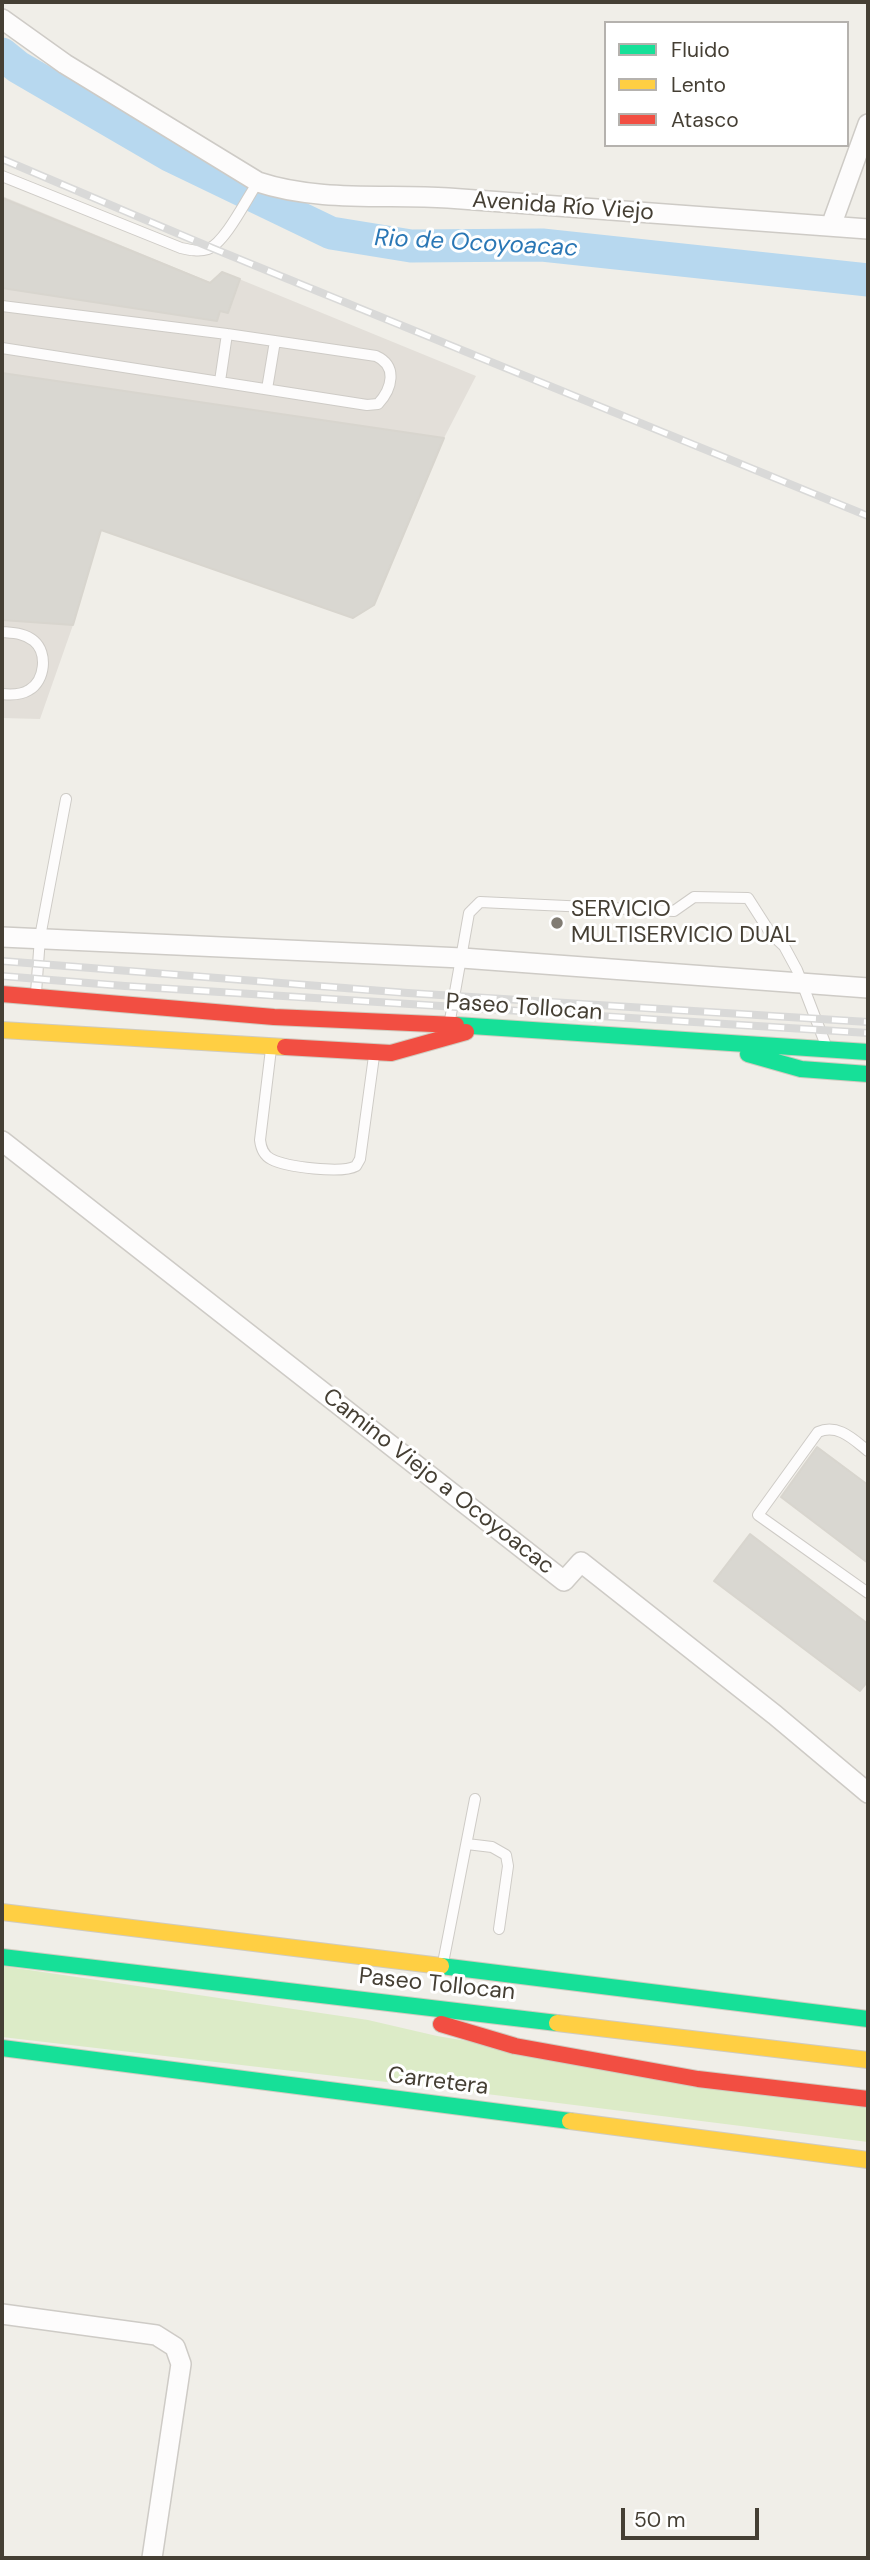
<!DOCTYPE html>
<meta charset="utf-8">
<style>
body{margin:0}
#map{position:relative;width:870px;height:2560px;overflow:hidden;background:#f0eee8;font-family:"DM Sans",sans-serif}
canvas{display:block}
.frame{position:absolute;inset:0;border:4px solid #453f34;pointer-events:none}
.legend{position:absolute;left:604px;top:21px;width:245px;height:126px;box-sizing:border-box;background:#fff;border:2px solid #b5b2ae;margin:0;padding:9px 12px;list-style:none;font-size:21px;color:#453f34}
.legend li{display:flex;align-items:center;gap:14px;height:35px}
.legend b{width:35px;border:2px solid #b5b2ae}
.scale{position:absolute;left:621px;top:2508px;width:138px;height:32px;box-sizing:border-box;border:4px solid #453f34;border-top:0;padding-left:9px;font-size:21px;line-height:24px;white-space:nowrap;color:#453f34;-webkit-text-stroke:5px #fff;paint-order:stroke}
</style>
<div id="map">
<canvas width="870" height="2560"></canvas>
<div class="frame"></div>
<ul class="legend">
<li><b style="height:9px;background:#16e098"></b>Fluido</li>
<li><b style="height:9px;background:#ffcf43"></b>Lento</li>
<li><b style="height:9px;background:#f24e42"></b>Atasco</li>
</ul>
<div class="scale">50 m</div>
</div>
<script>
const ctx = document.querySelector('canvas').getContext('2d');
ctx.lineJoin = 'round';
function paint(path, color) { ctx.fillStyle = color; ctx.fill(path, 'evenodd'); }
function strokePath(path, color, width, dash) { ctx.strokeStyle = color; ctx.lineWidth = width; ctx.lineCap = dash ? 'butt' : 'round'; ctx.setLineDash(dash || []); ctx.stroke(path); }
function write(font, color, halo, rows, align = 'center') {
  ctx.font = font + ' "DM Sans",sans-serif'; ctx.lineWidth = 6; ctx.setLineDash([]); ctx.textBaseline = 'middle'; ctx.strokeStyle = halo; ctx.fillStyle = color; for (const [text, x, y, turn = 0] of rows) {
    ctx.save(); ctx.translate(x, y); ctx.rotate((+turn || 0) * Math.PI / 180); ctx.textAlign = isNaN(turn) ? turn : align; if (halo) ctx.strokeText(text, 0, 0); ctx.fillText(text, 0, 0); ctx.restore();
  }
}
paint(new Path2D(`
 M2 196 210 282 222 272 476 376 444 438 374 605 353 618 101 530 73 625 40 719 2 718Z`), '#e3dfd9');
paint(new Path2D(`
 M2 1966 368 2020 437 2036 868 2108V2142L455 2090 2 2037Z`), '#dcebc7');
strokePath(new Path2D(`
 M2 54 18 67 171 156 331 233 411 246 542 245 868 280`), '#b7d8ef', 33);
const building = new Path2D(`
 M2 198 210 283 222 272 240 279 228 313 220 311 217 321 2 288Z
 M2 373 444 438 374 605 353 618 101 530 73 625 2 620Z
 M817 1447 868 1485V1563L781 1497Z
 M750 1534 868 1624V1681L860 1691 714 1581Z`);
paint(building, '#d9d7d1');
strokePath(building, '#d8d5ce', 2);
const lane = new Path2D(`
 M2 176 181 248C190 250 199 252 208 249 225 243 247 198 258 182
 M2 306 227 334 376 356C398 366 392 389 378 404L367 405 2 348
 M220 381 227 334
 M267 389 275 341
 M2 632C13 633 25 633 34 641 48 653 45 681 29 690 21 695 11 695 2 694
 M36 993 40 937 66 799
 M450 1020 469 913 480 902 674 911 694 897 748 898 771 934 784 946 797 970 825 1043
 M271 1049 260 1140C261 1148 263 1155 271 1159 286 1167 342 1174 356 1166L360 1159 374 1056
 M868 1451C854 1440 838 1423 818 1432L758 1515 868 1593
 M467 1844 492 1847 506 1855 508 1866 499 1929
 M443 1963 475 1799`);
const street = new Path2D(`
 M2 19 65 64 258 182C318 202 386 194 448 198 588 208 728 218 868 229
 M831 226 868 124
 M2 937 462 958 868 988
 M2 1141 564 1581 581 1562 775 1715 868 1793
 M2 2314 156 2335 175 2347 181 2364 152 2558`);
const fast = new Path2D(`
 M456 1025 868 1052
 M748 1054 801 1069 868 1074
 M2 1957 557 2023
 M441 1966 868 2019
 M2 2048 570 2121`);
const slow = new Path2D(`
 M2 1030 285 1047
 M2 1912 441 1966
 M557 2023 868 2060
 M570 2121 868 2160`);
const jam = new Path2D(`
 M2 994 274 1017 456 1025
 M285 1047 391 1053 466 1032
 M441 2024 515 2046 698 2079 868 2099`);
strokePath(lane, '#cecbc6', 12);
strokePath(street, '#cecbc6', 22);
strokePath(fast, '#d0cbbf', 18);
strokePath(slow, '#d0cbbf', 18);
strokePath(jam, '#d0cbbf', 18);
strokePath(lane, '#fdfcfc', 10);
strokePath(street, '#fdfcfc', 19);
strokePath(fast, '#16e098', 16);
strokePath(slow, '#ffcf43', 16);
strokePath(jam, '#f24e42', 16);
const rail = new Path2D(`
 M2 159 212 248 868 516
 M2 961 408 993 868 1022
 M2 976 125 986 868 1033`);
strokePath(rail, '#d9d9d8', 8);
strokePath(rail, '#fff', 5, [16]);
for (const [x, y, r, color] of [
 [557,923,7,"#817c73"]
]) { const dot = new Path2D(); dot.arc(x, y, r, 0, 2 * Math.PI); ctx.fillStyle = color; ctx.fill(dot); strokePath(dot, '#fff', 2.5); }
write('23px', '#453f34', '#fff', [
 ["Avenida Río Viejo",563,207,4],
 ["Paseo Tollocan",524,1008,4],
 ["Camino Viejo a Ocoyoacac",438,1482,38],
 ["Paseo Tollocan",437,1985,6],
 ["Carretera",438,2082,7]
]);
write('23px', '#453f34', '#fff', [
 ["SERVICIO",571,910],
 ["MULTISERVICIO DUAL",571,936]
], 'left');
write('italic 24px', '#2a77b5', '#fff', [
 ["Rio de Ocoyoacac",476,244,3]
]);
</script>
